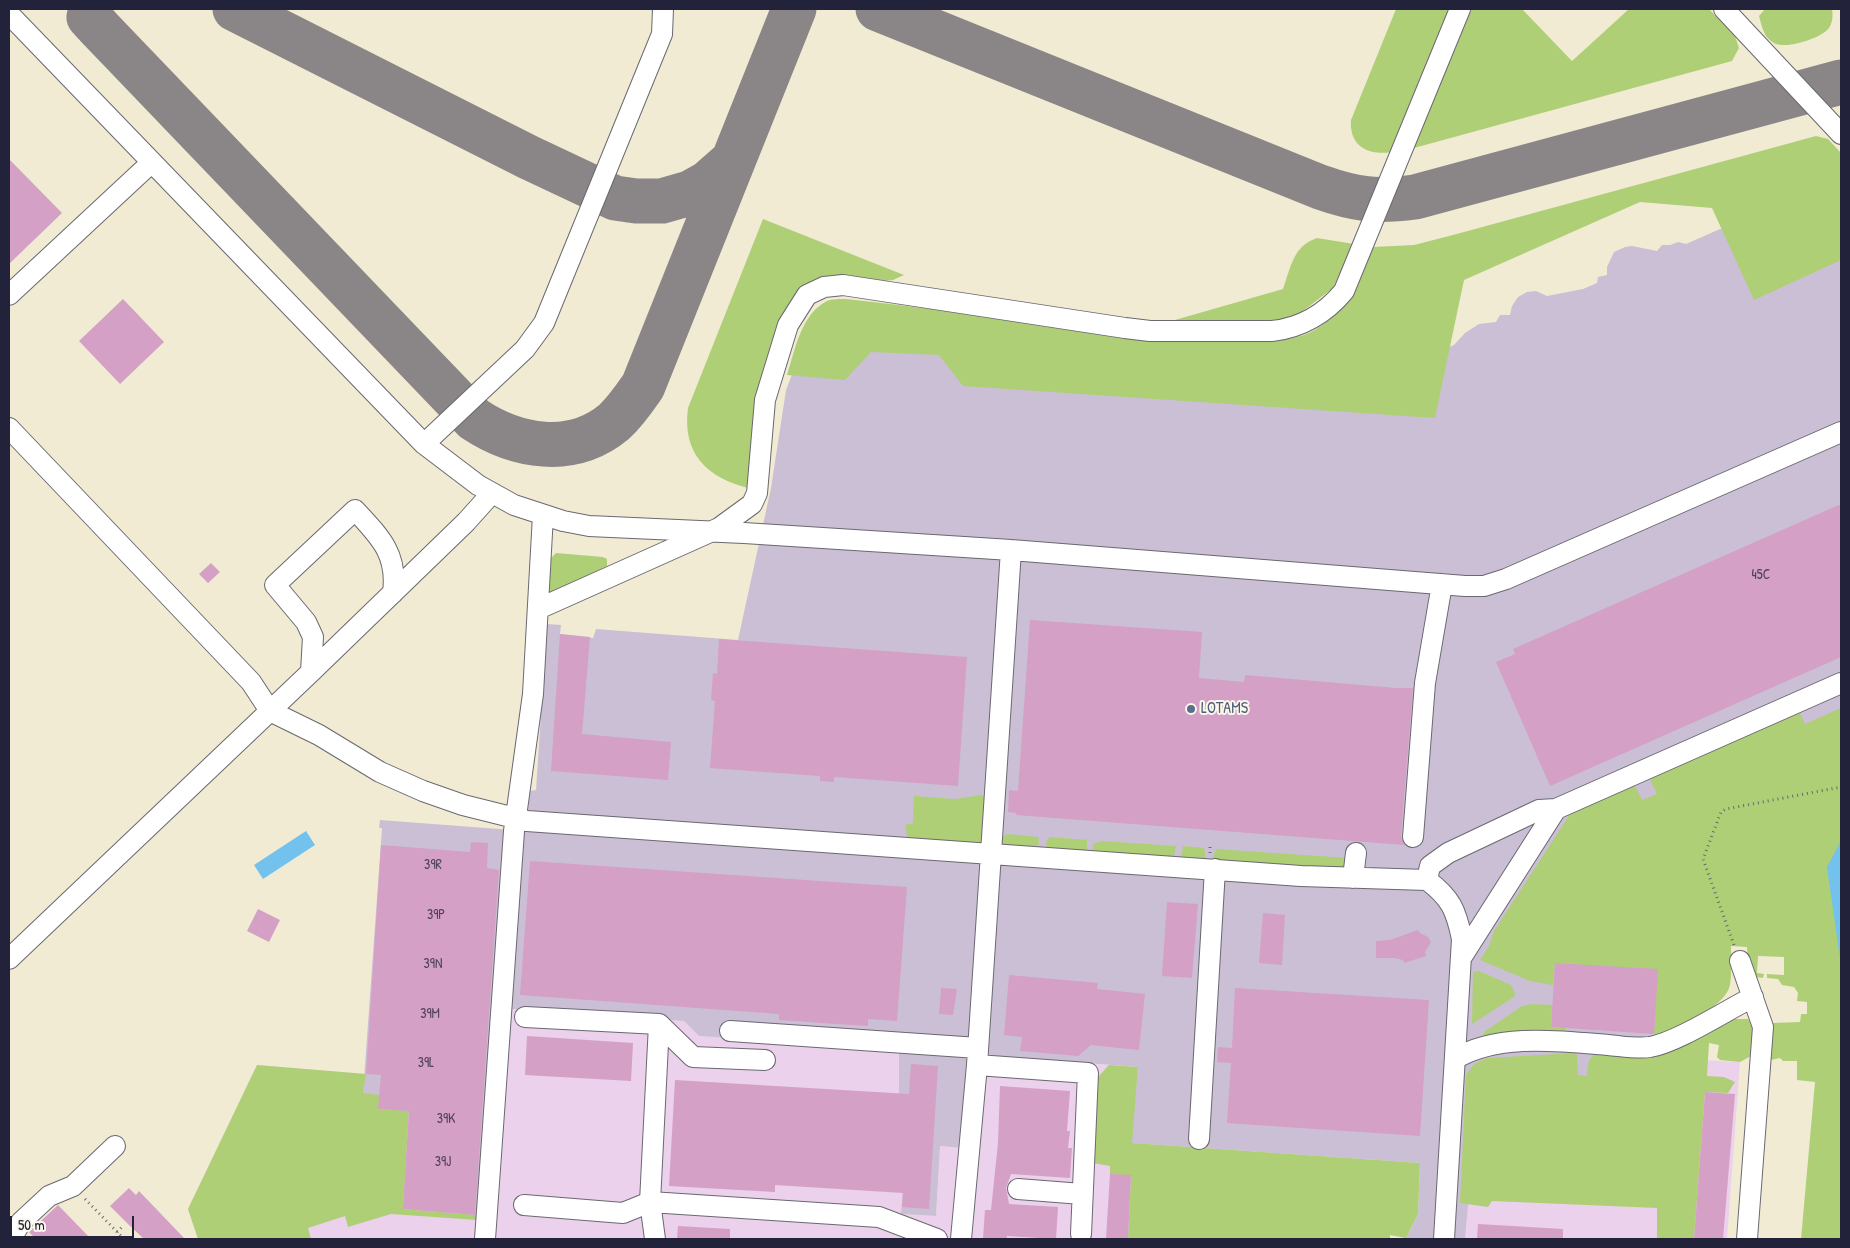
<!DOCTYPE html>
<style>
body{margin:0}
#map{position:relative;width:1850px;height:1248px;overflow:hidden;background:#f1ebd3;font-family:"Patrick Hand",sans-serif}
canvas{display:block}
.frame{position:absolute;inset:0;border:10px solid #22223b;pointer-events:none}
.scale{position:absolute;left:10px;top:1216px;width:124px;height:22px;box-sizing:border-box;border:2px solid #22223b;border-top:0;padding-left:6px;font-size:15px;line-height:18px;white-space:nowrap;color:#22223b;-webkit-text-stroke:4px #fbf7ec;paint-order:stroke}
</style>
<div id="map">
<canvas width="1850" height="1248"></canvas>
<div class="frame"></div>
<div class="scale">50 m</div>
</div>
<script>
const ctx = document.querySelector('canvas').getContext('2d');
ctx.lineJoin = 'round';
function paint(path, color) { ctx.fillStyle = color; ctx.fill(path, 'evenodd'); }
function strokePath(path, color, width, dash) { ctx.strokeStyle = color; ctx.lineWidth = width; ctx.lineCap = dash ? 'butt' : 'round'; ctx.setLineDash(dash || []); ctx.stroke(path); }
function write(font, color, halo, rows, align = 'center') {
  ctx.font = font + ' "Patrick Hand",sans-serif'; ctx.lineWidth = 4; ctx.setLineDash([]); ctx.textBaseline = 'middle'; ctx.strokeStyle = halo; ctx.fillStyle = color; for (const [text, x, y, turn = 0] of rows) {
    ctx.save(); ctx.translate(x, y); ctx.rotate((+turn || 0) * Math.PI / 180); ctx.textAlign = isNaN(turn) ? turn : align; if (halo) ctx.strokeText(text, 0, 0); ctx.fillText(text, 0, 0); ctx.restore();
  }
}
paint(new Path2D(`
 M511 1009 684 1021 699 1036 899 1050 900 1070 909 1095 901 1214 936 1216 940 1146 962 1148 969 1054 1138 1067 1132 1143 1420 1163 1406 1238 1390 1235V1239H198L188 1209 257 1065 366 1074 363 1093 379 1095 409 1111 497 1215Z
 M1685 1059 1740 1062 1727 1239H1465L1473 1152Z`), '#ebd1eb');
paint(new Path2D(`
 M1841 188V778L1719 803 1705 1007 1716 1034 1473 1153 1465 1239 1406 1238 1418 1214 1420 1163 1131 1143 1138 1067 969 1054 963 1148 940 1146 936 1216 901 1214 909 1095 899 1094V1050L699 1036 684 1021 512 1009 497 1215H477L403 1209 409 1112 378 1109 363 1093 382 828H379L380 820 526 831 530 791 536 790 547 624 561 625 560 634 593 638 596 629 738 640 771 488 786 390 796 364 815 330 1435 353 1454 345 1465 333 1479 324 1496 322 1500 315H1510L1512 306 1518 297 1527 292 1536 291 1547 296 1583 289 1597 283 1598 277 1607 275V267L1614 252 1625 247 1632 246 1657 251 1662 245H1670L1678 242 1686 244 1720 229 1734 226Z`), '#cbbfd5');
paint(new Path2D(`
 M1396 9H1450L1392 152C1368 156 1349 146 1351 120Z
 M1470 9H1522L1572 61 1629 9H1709L1735 36 1739 48 1732 61 1414 148Z
 M1765 9H1832C1833 15 1833 22 1829 28 1822 38 1785 50 1774 43 1764 38 1762 27 1759 16Z
 M1816 136 1828 139 1841 153V260L1754 300 1712 208 1640 202 1464 280 1435 418 963 386 939 355 871 352 845 380 787 375C795 350 801 314 827 301 832 299 840 299 846 299 964 312 1082 331 1201 338 1237 340 1275 347 1309 333 1343 317 1361 280 1373 247L1414 245 1453 235Z
 M763 219 904 275 893 280 807 288 748 488C706 477 682 453 688 408Z
 M1317 238 1354 244 1333 288 1299 314 1283 320 1262 323 1206 321 1154 326 1283 289C1291 267 1293 246 1317 238Z
 M556 553 603 557 607 559V566L546 595 548 561Z
 M1841 708V1239H1801L1815 1082 1797 1080V1061H1783L1780 1058 1771 1060 1768 1055 1770 1026 1772 1023 1800 1022 1801 1014H1807V1002L1797 1001 1798 993 1794 987 1782 985 1778 979 1767 978V974L1784 975V957L1758 956 1757 973 1764 974 1763 978 1756 977 1748 966 1747 947 1731 946C1731 958 1732 972 1730 985 1725 1009 1674 1028 1654 1037L1655 1012 1576 964 1555 963 1553 985 1530 981 1480 960 1489 946 1494 931 1572 811 1634 784 1642 800 1657 794 1649 777 1799 711 1805 724Z
 M982 795 985 797V844L908 840 905 825 913 823 914 796 955 799Z
 M1008 834 1038 837 1039 840 1038 849 1000 845V838Z
 M1051 837 1087 840V850L1046 849 1047 839Z
 M1101 841 1176 846 1174 857 1092 851 1093 844Z
 M1183 846 1204 848 1206 859 1181 858Z
 M1216 849 1348 858V870L1212 859Z
 M1479 971 1511 985 1515 993 1514 997 1472 1024 1473 972Z
 M1532 1004 1552 1005 1551 1027 1566 1028 1565 1033 1486 1036 1483 1035 1484 1032 1522 1006Z
 M1733 1019H1748C1755 1030 1754 1042 1753 1055L1740 1062 1720 1060 1717 1057 1719 1045 1709 1043 1707 1076 1724 1077 1735 1082 1728 1093 1705 1092 1694 1239H1657V1208L1492 1201 1488 1207 1460 1203 1466 1075 1474 1064 1487 1058 1574 1053 1577 1055 1578 1075 1587 1076C1588 1066 1587 1059 1596 1053Z
 M257 1065 366 1074 363 1093 379 1095V1109L409 1111 403 1209 477 1215V1220L391 1214 348 1227 345 1216 308 1228 311 1239H198L188 1209Z
 M1109 1065 1138 1067 1132 1143 1420 1163 1418 1214 1406 1238 1390 1235V1239H1128L1131 1176 1110 1174V1166L1093 1163 1097 1083 1099 1076Z`), '#afcf76');
paint(new Path2D(`
 M306 831 315 845 263 879 254 865Z
 M1841 841V966L1827 867Z`), '#72c2ed');
strokePath(new Path2D(`
 M91 9 89 17 100 29 474 419C516 447 572 457 614 422 626 411 634 399 643 386L794 9
 M235 9 528 157 615 198 636 201H662L690 193 708 183 733 161
 M878 9 1320 187C1357 200 1376 202 1415 197L1841 82`), '#8a8687', 45);
paint(new Path2D(`
 M9 159 62 213 9 264Z
 M123 299 164 342 120 384 79 341Z
 M1841 504V657L1550 786 1496 662 1515 654 1513 649Z
 M211 563 220 572 208 583 199 574Z
 M1030 620 1202 632 1199 678 1244 682 1245 675 1396 688H1413L1401 836 1404 845 1016 815V813L1008 812 1009 790 1018 791Z
 M560 634 590 637 582 734 671 742 668 780 551 771Z
 M719 639 967 657 958 786 834 777V782L820 781V776L710 768 715 701 711 700 713 673 717 674Z
 M471 842 488 843 487 868 499 870 475 1215 403 1209 409 1111 378 1109 381 1075 366 1074 381 845 470 852Z
 M530 861 907 887 897 1021 868 1019V1026L837 1024 779 1020V1014L520 995Z
 M1167 902 1198 904 1192 978 1162 976Z
 M258 909 280 920 269 942 247 931Z
 M1263 913 1285 915 1282 965 1259 963Z
 M1418 930 1420 933 1428 937 1431 942 1425 952 1426 956 1404 963 1403 960 1394 958H1376V941L1390 940Z
 M1555 963 1658 969 1654 1034 1551 1027Z
 M1009 975 1098 983 1097 989 1145 994 1139 1050 1091 1045 1078 1056 1020 1051 1022 1037 1004 1035Z
 M941 988 957 989 953 1015 939 1014Z
 M1235 988 1429 1000 1420 1136 1227 1123 1231 1063 1217 1062 1218 1047 1232 1048Z
 M527 1036 633 1043 631 1081 525 1075Z
 M911 1064 938 1066 929 1209 902 1207 903 1193 775 1185V1192L669 1186 675 1080 909 1094Z
 M1000 1086 1070 1091 1067 1131H1070L1068 1148H1072L1070 1178 1011 1174 1006 1188 1009 1204 1058 1207 1056 1239 1007 1236V1239H983L985 1210H991L998 1143Z
 M1705 1092 1735 1094 1723 1239H1694Z
 M1110 1174 1131 1175 1128 1239H1106Z
 M129 1188 136 1195 139 1191 185 1239H144L129 1225 110 1206Z
 M58 1205 91 1239H36L29 1232Z
 M1478 1224 1563 1229V1239H1477Z
 M678 1226 730 1229V1239H677Z`), '#d4a0c5');
const minor = new Path2D(`
 M1724 9 1841 134
 M9 14 424 444 478 485 514 505 563 521 589 526 744 533 1011 550 1465 586H1484L1506 579 1841 432
 M9 295 152 162
 M9 428 251 682 270 711 319 735 380 772 423 791 463 805 527 821 1301 876 1427 880C1451 898 1456 910 1462 939L1444 1239
 M424 444 525 349 544 323 662 34 663 9
 M538 609 719 528 752 504 757 493 765 400 788 325 807 295 824 287 843 285 1125 328 1150 331H1272C1301 328 1326 313 1344 291L1460 9
 M311 672 313 637 306 622 275 585 355 510C380 537 398 554 393 593
 M1413 837 1425 683 1442 584
 M1353 878 1356 853
 M1427 880 1430 866 1448 853 1539 810 1556 809 1841 683
 M1461 958 1556 809
 M9 959 311 672 466 522 492 493
 M1740 961 1763 1027 1747 1239
 M525 1017 659 1024 693 1057 765 1060
 M730 1031 978 1048
 M1455 1059C1497 1033 1560 1041 1608 1045 1621 1046 1637 1049 1650 1047 1678 1042 1725 1011 1753 997
 M977 1065 1088 1073 1081 1234
 M1199 1139 1215 869
 M1018 1189 1082 1194
 M524 1205 623 1213 650 1202 879 1217 937 1239
 M11 1239 21 1222 49 1196 73 1186 115 1146
 M485 1239 514 831 533 694 543 515
 M655 1239 650 1202 659 1024
 M961 1239 977 1065 1011 550`);
strokePath(minor, '#6a6870', 22);
strokePath(new Path2D(`
 M1210 853V843
 M1734 945 1703 859 1721 812 1726 809 1841 787
 M85 1199 124 1239
 M117 1232 124 1225`), '#6a6870', 3, [1, 4]);
strokePath(minor, '#fff', 20);
for (const [x, y, r, color] of [
 [1191,709,5,"#5c6f8a"]
]) { const dot = new Path2D(); dot.arc(x, y, r, 0, 2 * Math.PI); ctx.fillStyle = color; ctx.fill(dot); strokePath(dot, '#fbf7ec', 2); }
write('14px', '#4e425e', null, [
 ["45C",1761,575],
 ["39R",433,865],
 ["39P",436,915],
 ["39N",433,964],
 ["39M",430,1014],
 ["39L",426,1063],
 ["39K",446,1119],
 ["39J",443,1162]
]);
write('16px', '#4e5e75', '#fbf7ec', [
 ["LOTAMS",1201,709]
], 'left');
</script>
